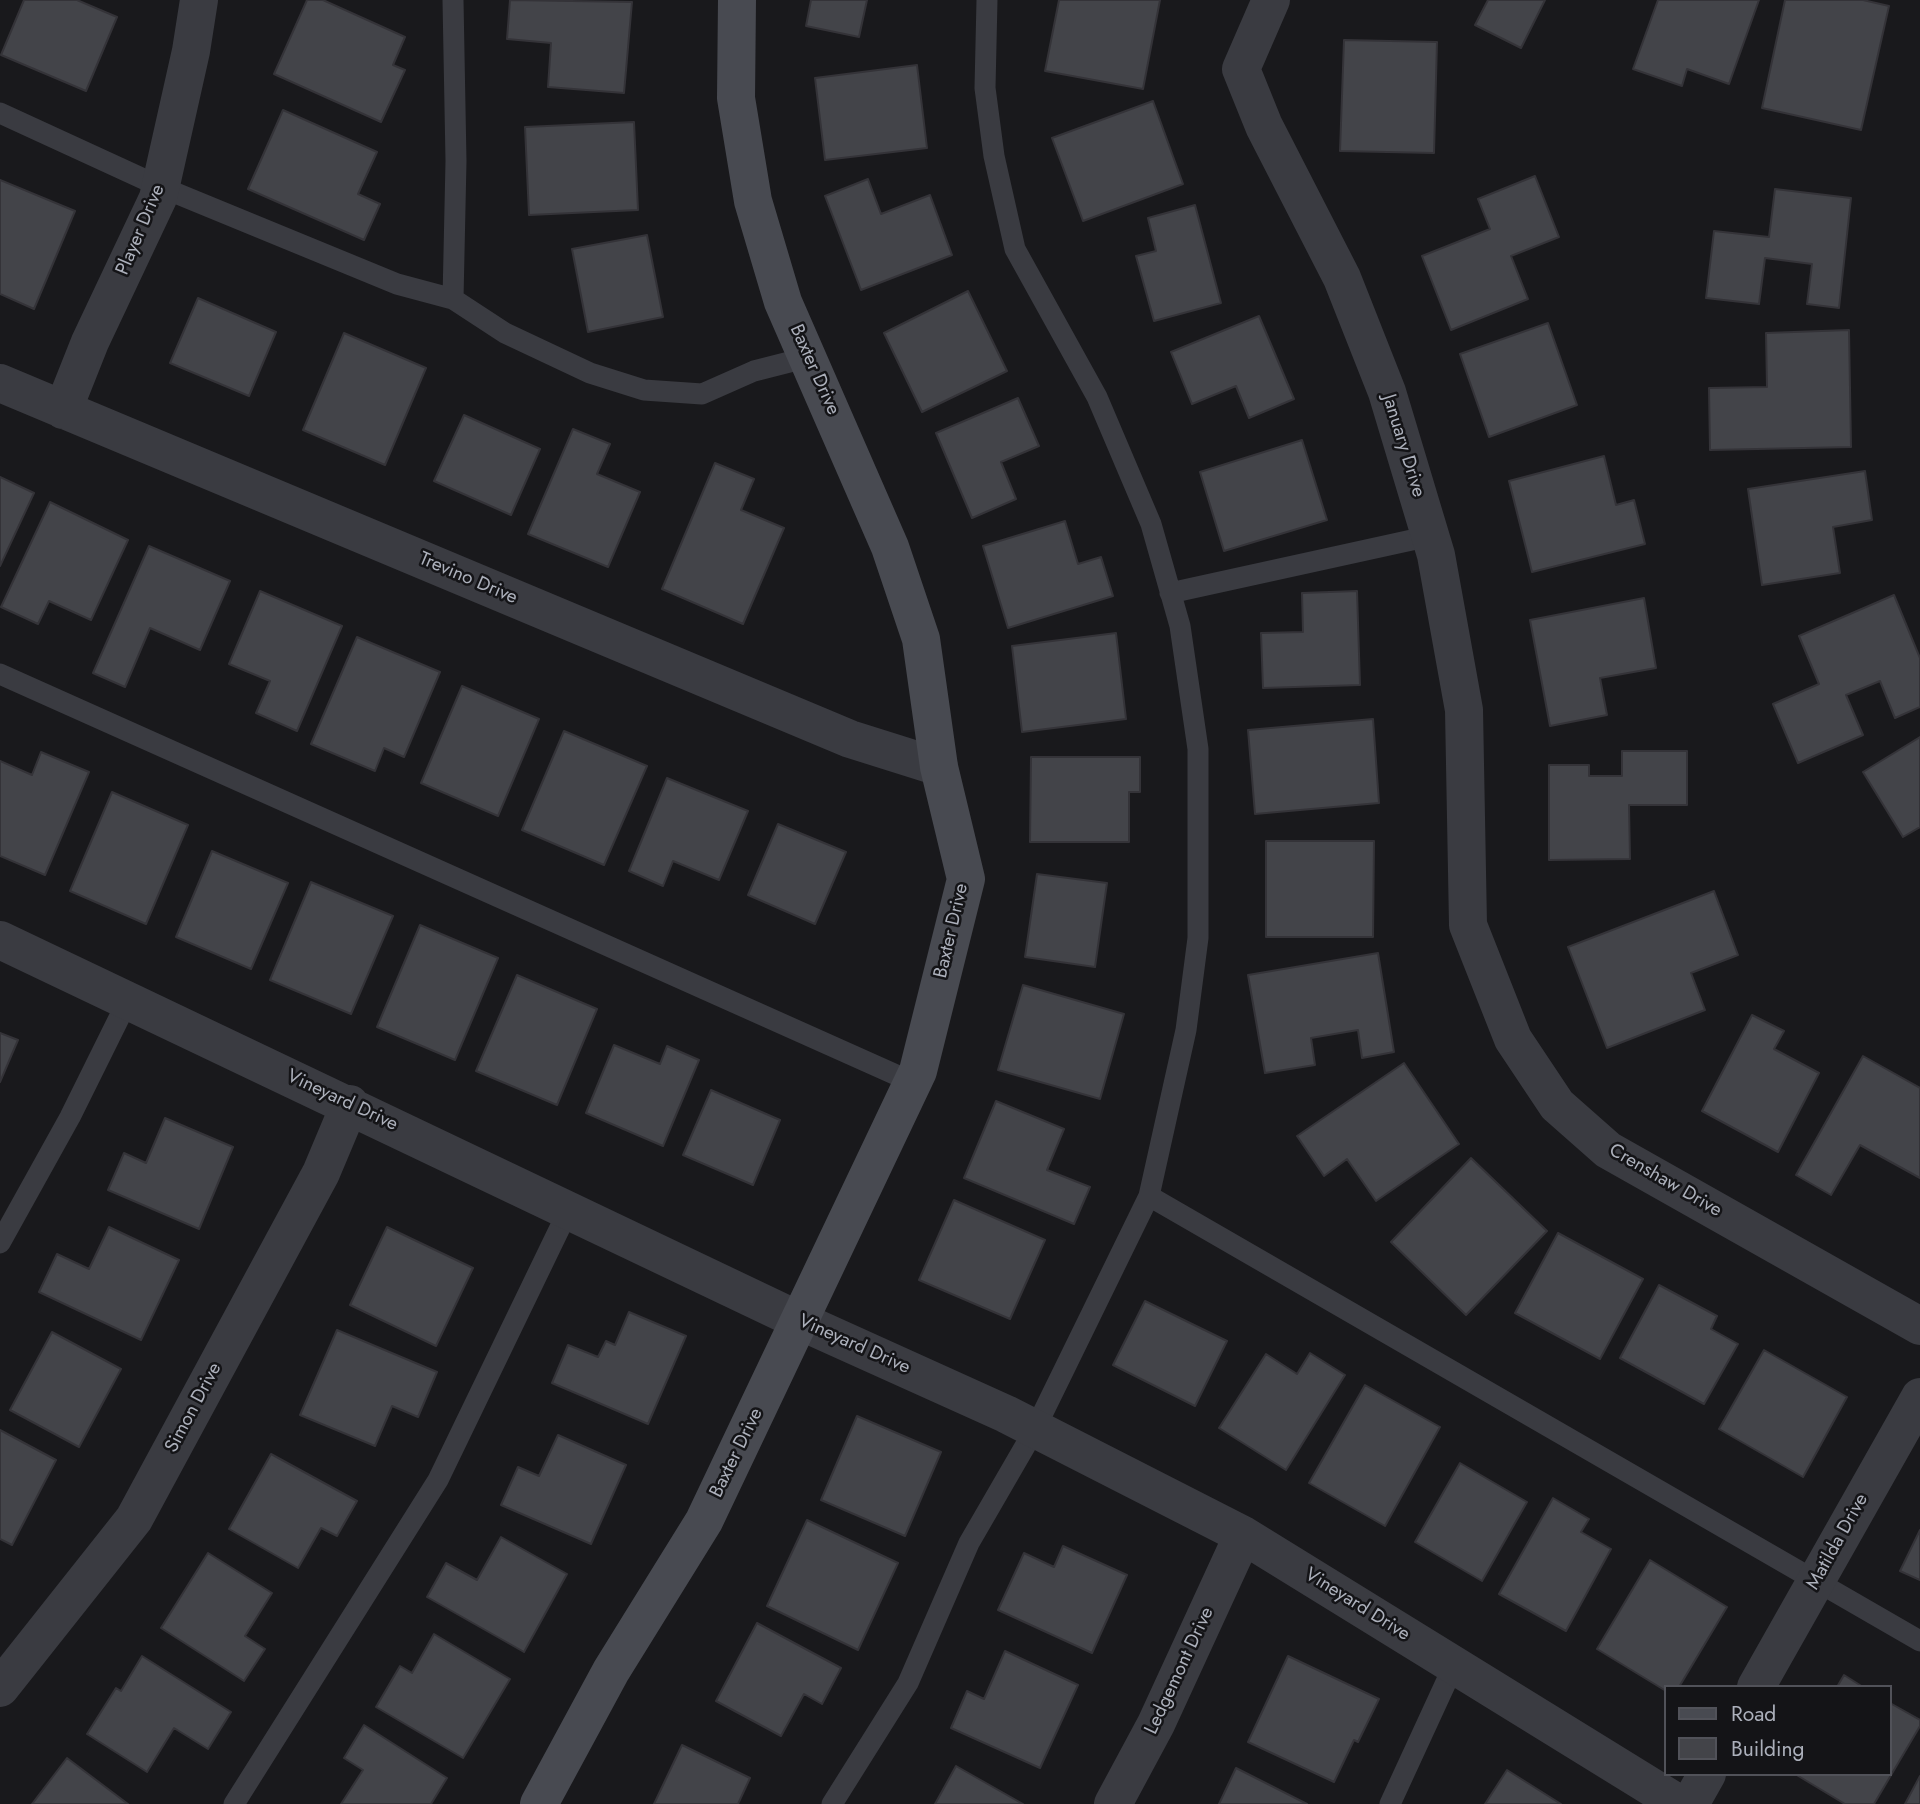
<!DOCTYPE html>
<style>
body{margin:0}
#map{position:relative;width:1920px;height:1804px;overflow:hidden;background:#19191c;font-family:Jost,sans-serif}
canvas{display:block}
.legend{position:absolute;left:1664px;top:1685px;width:228px;height:91px;box-sizing:border-box;background:#141417;border:2px solid #515259;margin:0;padding:9px 12px;list-style:none;font-size:21px;color:#acb0bb}
.legend li{display:flex;align-items:center;gap:14px;height:35px}
.legend b{width:35px;border:2px solid #515259}
</style>
<div id="map">
<canvas width="1920" height="1804"></canvas>
<ul class="legend">
<li><b style="height:9px;background:#484a51"></b>Road</li>
<li><b style="height:19px;background:#434449"></b>Building</li>
</ul>
</div>
<script>
const ctx = document.querySelector('canvas').getContext('2d');
ctx.lineJoin = 'round';
function paint(path, color) { ctx.fillStyle = color; ctx.fill(path, 'evenodd'); }
function strokePath(path, color, width, dash) { ctx.strokeStyle = color; ctx.lineWidth = width; ctx.lineCap = dash ? 'butt' : 'round'; ctx.setLineDash(dash || []); ctx.stroke(path); }
function write(font, color, halo, rows, align = 'center') {
  ctx.font = font + ' Jost,sans-serif'; ctx.lineWidth = 5; ctx.setLineDash([]); ctx.textBaseline = 'middle'; ctx.strokeStyle = halo; ctx.fillStyle = color; for (const [text, x, y, turn = 0] of rows) {
    ctx.save(); ctx.translate(x, y); ctx.rotate((+turn || 0) * Math.PI / 180); ctx.textAlign = isNaN(turn) ? turn : align; if (halo) ctx.strokeText(text, 0, 0); ctx.fillText(text, 0, 0); ctx.restore();
  }
}
const building = new Path2D(`
 M24 0H77L117 17 86 91 1 55Z
 M307 0H323L405 37 393 65 405 70 381 122 274 74Z
 M510 0 632 2 624 93 548 87 551 43 507 39Z
 M811 0H867L859 37 806 26Z
 M1059 0H1160L1143 89 1045 71Z
 M1488 0H1545L1521 48 1475 25Z
 M1658 0H1759L1729 84 1687 69 1682 86 1633 69Z
 M1785 0H1863L1889 6 1861 130 1762 108Z
 M1344 40 1437 42 1434 153 1340 151Z
 M917 65 927 148 825 160 815 78Z
 M1153 101 1183 184 1083 221 1052 138Z
 M283 110 377 152 358 194 380 204 364 240 248 189Z
 M634 122 638 210 529 215 525 127Z
 M1535 176 1559 237 1511 256 1528 299 1451 330 1422 256 1490 229 1478 199Z
 M868 179 881 214 930 195 952 255 861 290 825 196Z
 M0 180 75 211 34 309 0 294Z
 M1775 189 1851 198 1839 308 1807 304 1812 264 1765 258 1759 304 1706 298 1714 231 1769 237Z
 M1195 205 1221 303 1154 321 1136 256 1156 251 1148 218Z
 M647 235 663 317 588 332 572 249Z
 M968 291 1007 371 922 412 884 333Z
 M198 298 276 332 249 396 170 363Z
 M1259 316 1294 399 1249 418 1236 386 1192 404 1171 352Z
 M1548 323 1577 405 1489 437 1460 354Z
 M1849 330 1851 447 1710 450 1709 388 1767 387 1766 333Z
 M344 333 426 368 385 465 303 430Z
 M1018 398 1039 446 1001 462 1016 499 972 518 936 433Z
 M464 415 540 449 511 515 434 481Z
 M573 429 610 444 597 474 640 492 608 567 528 534Z
 M1302 440 1327 520 1224 551 1200 472Z
 M1604 456 1616 505 1634 500 1645 544 1532 572 1509 481Z
 M715 463 754 479 741 510 784 528 743 624 662 589Z
 M1865 471 1872 520 1833 527 1840 573 1762 585 1748 489Z
 M0 477 34 493 0 566Z
 M50 502 128 540 91 620 49 601 38 624 1 607Z
 M1065 521 1078 564 1101 557 1113 596 1008 628 983 546Z
 M149 546 230 581 200 650 150 628 125 687 93 673Z
 M260 591 342 626 297 731 256 713 270 681 229 664Z
 M1357 591 1360 685 1263 688 1261 633 1303 632 1302 593Z
 M1894 595 1920 658V707L1895 718 1880 681 1846 695 1863 735 1798 763 1773 704 1819 684 1799 636Z
 M1644 598 1656 668 1600 678 1607 715 1550 726 1530 620Z
 M1116 633 1126 719 1022 732 1012 646Z
 M357 637 440 672 404 757 384 748 375 771 311 744Z
 M462 686 539 719 498 816 421 783Z
 M1373 719 1379 803 1255 814 1248 730Z
 M564 731 647 766 604 865 522 830Z
 M1920 737V827L1903 837 1863 772Z
 M1622 751H1687V805H1629L1630 859 1549 860V765H1589V776H1622Z
 M41 752 89 772 45 875 0 856V761L32 775Z
 M1031 757H1140V792H1129V842H1030Z
 M667 778 748 811 719 880 673 861 663 886 629 871Z
 M112 792 188 825 146 924 70 891Z
 M778 824 846 852 815 924 748 895Z
 M1266 841H1374L1373 937H1266Z
 M212 851 288 883 251 969 176 937Z
 M1037 874 1107 883 1095 967 1025 957Z
 M311 882 393 916 351 1014 270 980Z
 M1714 891 1738 955 1691 973 1705 1010 1607 1048 1568 947Z
 M420 925 498 958 455 1060 377 1027Z
 M1378 953 1394 1052 1362 1058 1358 1030 1311 1038 1315 1065 1265 1073 1248 975Z
 M517 975 597 1009 557 1105 476 1071Z
 M1023 985 1124 1014 1100 1099 998 1070Z
 M1752 1015 1784 1031 1774 1049 1819 1073 1778 1152 1702 1111Z
 M0 1033 18 1040 0 1082Z
 M614 1045 660 1064 667 1046 699 1060 663 1146 586 1113Z
 M1863 1056 1920 1088V1178L1860 1145 1831 1195 1796 1175Z
 M1404 1063 1459 1144 1376 1201 1347 1159 1324 1176 1297 1136Z
 M711 1090 780 1120 753 1185 683 1155Z
 M996 1101 1064 1129 1047 1170 1090 1187 1074 1224 964 1178Z
 M165 1118 233 1147 199 1229 108 1190 124 1153 146 1163Z
 M1471 1158 1547 1231 1466 1315 1391 1242Z
 M954 1200 1045 1240 1010 1319 919 1280Z
 M109 1227 179 1260 141 1340 39 1292 57 1254 89 1269Z
 M387 1227 473 1268 436 1346 350 1305Z
 M1558 1233 1643 1279 1600 1359 1515 1313Z
 M1659 1285 1717 1316 1711 1329 1738 1344 1704 1404 1620 1358Z
 M1145 1301 1227 1341 1195 1406 1113 1365Z
 M629 1312 686 1336 648 1424 552 1383 568 1345 598 1357 606 1341 615 1345Z
 M337 1330 437 1372 418 1417 392 1406 375 1446 300 1415Z
 M52 1332 121 1369 79 1447 10 1410Z
 M1764 1350 1847 1397 1803 1477 1719 1429Z
 M1310 1353 1345 1375 1286 1470 1219 1428 1266 1354 1297 1374Z
 M1365 1385 1440 1427 1385 1526 1309 1483Z
 M857 1416 941 1452 905 1536 821 1500Z
 M0 1430 56 1460 12 1545 0 1539Z
 M558 1435 626 1465 591 1544 501 1505 518 1467 539 1476Z
 M271 1454 357 1501 337 1536 321 1528 298 1568 229 1529Z
 M1460 1463 1527 1502 1482 1581 1415 1542Z
 M1553 1498 1589 1519 1581 1532 1611 1549 1566 1631 1499 1594Z
 M807 1520 898 1563 858 1650 767 1606Z
 M1920 1530V1580L1900 1571Z
 M501 1537 567 1574 524 1652 427 1597 446 1563 477 1580Z
 M1063 1546 1127 1575 1092 1653 998 1610 1024 1553 1054 1567Z
 M208 1553 272 1593 245 1636 265 1649 244 1681 161 1628Z
 M1650 1560 1727 1607 1679 1687H1666V1691L1597 1649Z
 M757 1623 841 1668 822 1704 804 1694 781 1736 716 1701Z
 M434 1634 510 1679 463 1758 376 1707 400 1666 412 1673Z
 M1005 1651 1078 1685 1040 1768 951 1728 967 1691 984 1699Z
 M142 1656 231 1712 208 1749 174 1728 147 1772 87 1734 116 1688 121 1691Z
 M1288 1656 1379 1699 1358 1742 1354 1740 1334 1782 1248 1742Z
 M1844 1675 1863 1687H1837Z
 M1890 1703 1920 1720V1726L1874 1804H1845L1795 1774H1890Z
 M364 1725 447 1778 431 1804H341L363 1770 344 1758Z
 M682 1745 750 1778 738 1804H654Z
 M67 1758 128 1804H32Z
 M956 1766 1023 1804H935Z
 M1236 1768 1307 1804H1219Z
 M1507 1770 1561 1804H1485Z
 M1920 1776V1804H1905Z`);
paint(building, '#434449');
strokePath(building, '#343338', 2);
strokePath(new Path2D(`
 M453 0 456 161 453 299 505 333 590 373 644 390 702 394 754 371 809 357
 M0 113 161 187 397 284 453 299
 M1170 593 1430 536
 M0 674 912 1082
 M1149 1196 1920 1641
 M0 1243 70 1117 128 1000
 M234 1804 438 1480 569 1209
 M832 1804 908 1683 969 1543 1035 1429 1149 1196 1186 1030 1198 938V749L1180 626 1151 524 1097 397 1015 249 994 156 985 88 987 0
 M1390 1804 1454 1665`), '#3a3b41', 21);
strokePath(new Path2D(`
 M1271 0 1241 69 1264 126 1342 278 1387 392 1436 555 1464 710 1468 925 1513 1039 1557 1105 1608 1150 1920 1326
 M0 383 850 739 939 767
 M63 410 90 342 158 198 191 51 199 0
 M0 940 800 1321 1006 1414 1243 1535 1679 1804
 M1756 1687 1920 1397
 M0 1688 134 1519 321 1173 350 1104
 M1113 1804 1156 1724 1243 1535
 M1690 1804 1707 1774`), '#3a3b41', 38);
strokePath(new Path2D(`
 M539 1804 611 1671 704 1521 918 1071 966 879 939 767 921 639 890 547 783 302 753 201 736 98 737 0`), '#484a51', 38);
write('19px', '#acb0bb', '#141417', [
 ["Player Drive",141,230,-67],
 ["Baxter Drive",814,370,66],
 ["January Drive",1403,446,73],
 ["Trevino Drive",468,579,23],
 ["Baxter Drive",952,931,-77],
 ["Vineyard Drive",342,1101,25],
 ["Crenshaw Drive",1665,1181,30],
 ["Vineyard Drive",854,1345,24],
 ["Simon Drive",194,1408,-62],
 ["Baxter Drive",737,1453,-64],
 ["Matilda Drive",1838,1542,-61],
 ["Vineyard Drive",1357,1605,32],
 ["Ledgemont Drive",1180,1671,-65]
]);
</script>
